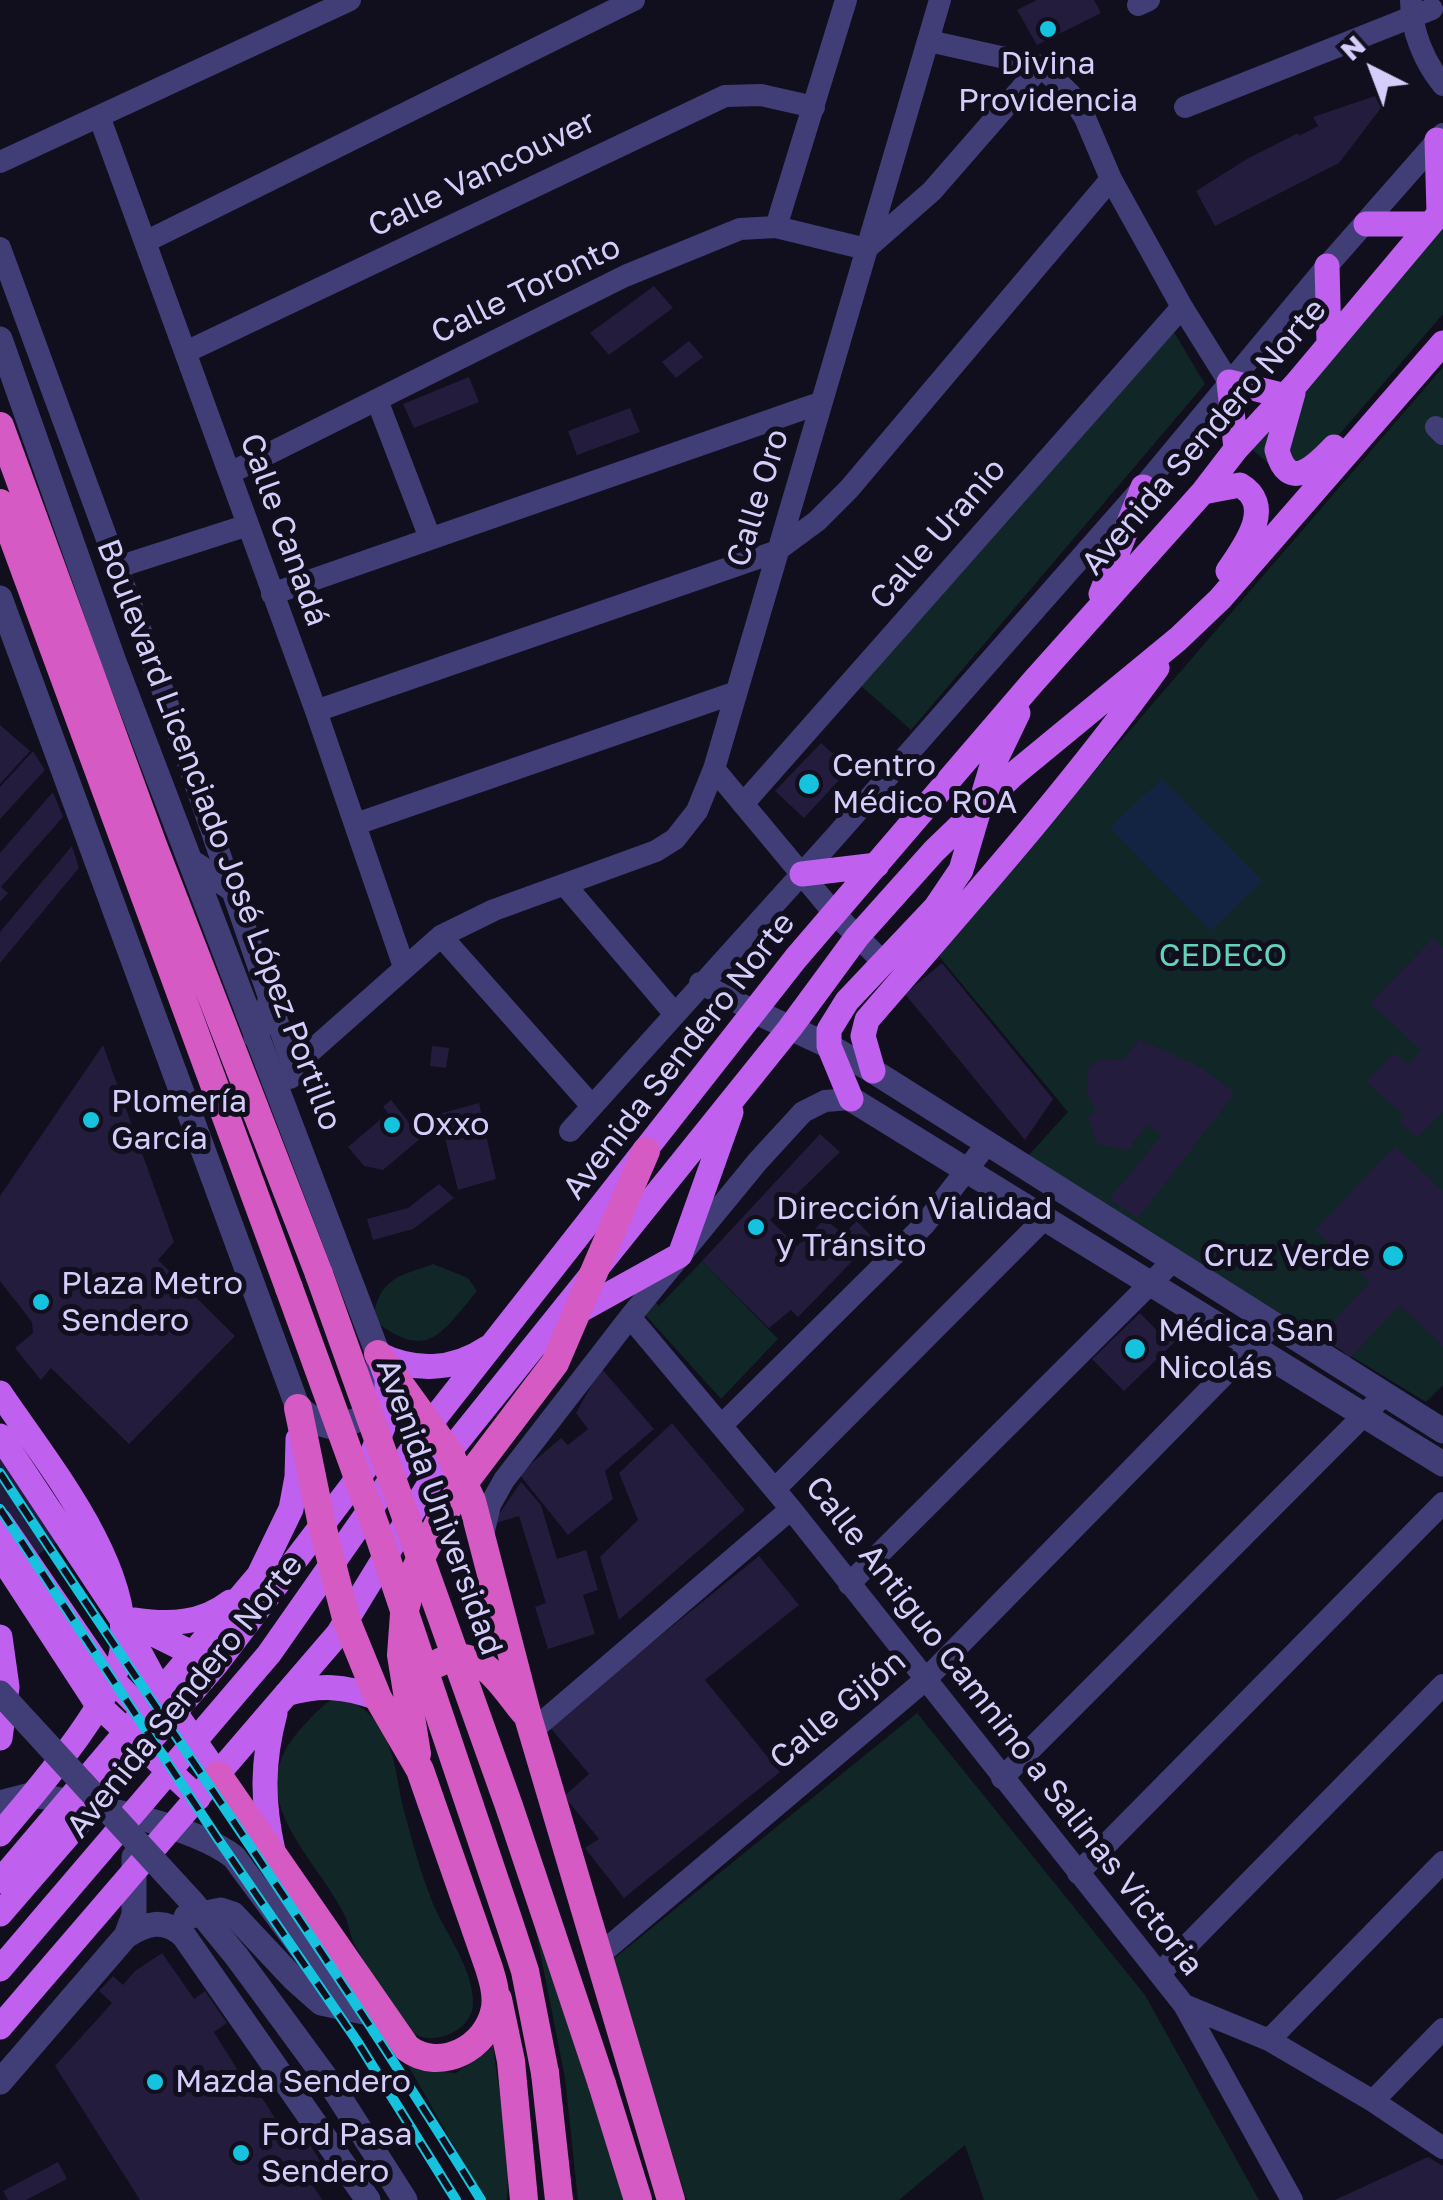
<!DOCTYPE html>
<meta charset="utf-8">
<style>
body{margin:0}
#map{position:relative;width:1443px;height:2200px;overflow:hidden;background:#110e1d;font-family:"Golos Text",sans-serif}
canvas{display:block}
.north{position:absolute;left:1323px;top:20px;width:100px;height:100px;-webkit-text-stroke:8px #110e1d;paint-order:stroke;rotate:318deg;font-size:28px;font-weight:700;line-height:40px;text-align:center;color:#d5cefa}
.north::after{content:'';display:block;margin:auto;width:35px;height:45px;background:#d5cefa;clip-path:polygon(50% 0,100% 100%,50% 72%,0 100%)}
</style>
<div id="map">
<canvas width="1443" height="2200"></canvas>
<div class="north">N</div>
</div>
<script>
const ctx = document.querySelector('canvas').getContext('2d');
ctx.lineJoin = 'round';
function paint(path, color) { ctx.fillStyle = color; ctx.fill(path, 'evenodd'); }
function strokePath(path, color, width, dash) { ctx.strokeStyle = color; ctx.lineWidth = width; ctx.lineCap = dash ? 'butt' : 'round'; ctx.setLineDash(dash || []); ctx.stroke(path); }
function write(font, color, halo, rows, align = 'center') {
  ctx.font = font + ' "Golos Text",sans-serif'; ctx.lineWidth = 10; ctx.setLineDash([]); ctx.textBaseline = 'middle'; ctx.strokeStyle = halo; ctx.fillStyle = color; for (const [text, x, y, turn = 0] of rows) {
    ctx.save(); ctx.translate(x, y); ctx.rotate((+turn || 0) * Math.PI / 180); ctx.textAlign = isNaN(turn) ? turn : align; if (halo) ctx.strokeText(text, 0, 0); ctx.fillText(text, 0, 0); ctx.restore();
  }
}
paint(new Path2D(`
 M1443 220V314L1295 486 1248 446Z
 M1174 332 1205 384 911 730 860 685Z
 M1443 367V1385L1426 1402 1026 1158 1068 1112 937 954Z
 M702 1261 778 1339 721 1399 640 1309 649 1296 659 1306Z
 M433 1264 468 1278 477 1291C441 1334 427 1363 373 1319 379 1278 399 1276 433 1264Z
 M336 1697C359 1703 371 1712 383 1733 396 1756 397 1782 403 1807 411 1836 419 1868 430 1896 442 1930 473 1965 473 2003 474 2028 436 2047 415 2034 413 2033 406 2024 404 2023 388 1997 369 1972 355 1945 350 1936 349 1925 345 1916 316 1856 241 1800 297 1733 309 1720 321 1705 336 1697Z
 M917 1713 1145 1995 1259 2200H984L965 2145 899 2200H687L606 1965Z
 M531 1906 626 2200H578L565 2078Z
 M493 2047 509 2157 507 2200H485L406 2062 429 2071 456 2073Z`), '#112626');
paint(new Path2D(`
 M1162 778 1262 881 1211 931 1110 828Z`), '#122441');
paint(new Path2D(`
 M1037 0H1094L1101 13 1037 45 1017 10Z
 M1375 96 1381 108 1339 163 1215 226 1196 191 1247 159 1298 133 1299 136 1318 126 1313 117Z
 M654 286 673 308 609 355 590 333Z
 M689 341 703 357 676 378 662 362Z
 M469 377 479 402 414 428 403 404Z
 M630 408 640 432 577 455 568 431Z
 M0 725 30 751 0 784Z
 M821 743 842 762V777L804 818 775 791Z
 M33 751 45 770 0 819V787Z
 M53 792 63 817 1 887 8 893 0 902V853Z
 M72 846 79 868 0 963V932Z
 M1433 938 1443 947V1112L1417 1138 1399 1122 1405 1116 1366 1082 1394 1053 1409 1064 1421 1050 1370 1003Z
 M942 963 1053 1099 1025 1140 905 994Z
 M1139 1039 1202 1068 1235 1093 1138 1218 1109 1199 1162 1135 1147 1125 1128 1150 1097 1144 1088 1116 1096 1110 1086 1091 1089 1067 1100 1059 1124 1060Z
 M103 1045 174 1242 158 1260 235 1336 129 1444 51 1368 41 1380 15 1348 33 1333 32 1322 0 1281V1196Z
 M432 1046 449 1048 446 1068 430 1066Z
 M391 1100 421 1138 383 1170 364 1166 348 1147 388 1113 383 1107Z
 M479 1103 496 1179 458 1190 439 1114Z
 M820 1134 840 1152 770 1220 797 1246 825 1219 843 1234 857 1221 874 1239 798 1317 791 1310 769 1328 702 1261Z
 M1395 1146 1443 1191V1346L1400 1305 1350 1358 1322 1333 1370 1282 1315 1230Z
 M439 1184 454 1198 413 1229 373 1240 367 1219 408 1208Z
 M1140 1313 1164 1338 1177 1326 1185 1332 1124 1391 1092 1359Z
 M601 1368 654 1429 605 1471 613 1499 568 1535 519 1474 561 1438 568 1445 588 1429 576 1413Z
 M672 1423 745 1510 619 1620 600 1557 638 1520 619 1473Z
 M0 1424 72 1532 10 1573 0 1557Z
 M521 1482 541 1505 557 1559 586 1550 598 1590 583 1595 595 1634 548 1649 535 1607 546 1603 519 1516 496 1523 499 1514Z
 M759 1556 799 1605 705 1680 780 1772 624 1898 585 1848 599 1839 564 1796 589 1774 549 1726Z
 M162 1953 194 1999 205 1991 227 2023 214 2032 255 2098H262L293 2146 306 2138 320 2161 304 2171 322 2200H140L55 2066 112 2003 99 1991 113 1976 123 1985 135 1971Z
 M1428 2157 1443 2166V2200H1335Z
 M58 2162 67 2179 26 2200H8L3 2191Z`), '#231c3c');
strokePath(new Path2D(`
 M1411 0C1411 30 1424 62 1443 85
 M1138 5 1149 0
 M929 41 1041 66 1070 94 1085 118 1111 179 1182 307 1229 382
 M1185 107 1432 9
 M99 116 316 711 404 967
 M0 162 350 0
 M776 227 846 0
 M147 241 634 0
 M0 248 172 716 293 1067 290 1078
 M186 352 725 96 761 95 814 107
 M377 400 430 538
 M1436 427 1443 434
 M230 473 625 276 740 229 776 227 866 249 932 191 1041 66
 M118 567 248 525
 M272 594 820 403
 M316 711 775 552 817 521 849 489 1111 179
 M714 769 834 913 883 962
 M743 804 1182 307
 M356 824 734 693
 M565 885 674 1013
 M441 936 592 1106
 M700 983 756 1012
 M293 1067 441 936 494 910 656 851 675 839 697 811 714 769 940 0
 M570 1131 834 838 1143 487 1327 266 1443 134
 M630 1317 791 1509 1184 2005 1292 2200
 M723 1424 924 1225 986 1145
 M775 1489 1045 1218
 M483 1535 490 1505 504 1480 630 1317 758 1161 803 1112 825 1101 851 1099
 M849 1584 1172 1262
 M533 1730 791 1509
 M1002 1778 1385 1394
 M1078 1873 1443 1503
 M598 1956 925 1680 1273 1325
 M1160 1973 1443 1685
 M1184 2005 1269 2040 1373 2101 1443 2148
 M1269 2040 1443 1862
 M1373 2101 1443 2029`), '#413d77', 22);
strokePath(new Path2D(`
 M0 339 113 659 378 1354 381 1389 374 1409 361 1419 333 1427 321 1424 298 1408 0 598
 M190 861 234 890
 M756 1012 829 1046 873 1071 1443 1431
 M256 1037 271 999
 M851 1099 1443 1464
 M0 1803 30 1795 45 1797C97 1807 193 1825 234 1857L347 2010
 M186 1917 221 1910 233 1914 294 1979 321 2003 383 2016
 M126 1936C147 1923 164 1918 184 1936L368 2200
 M237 1957 334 2089 405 2200
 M0 2082 126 1936 134 1915V1857`), '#413d77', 25);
strokePath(new Path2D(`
 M1437 140 1439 214
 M1366 224H1430
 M1327 266 1329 343
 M1293 393 1277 450C1288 494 1316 466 1334 447
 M1236 449 1229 382 1285 396
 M1203 492 1240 485C1276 506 1244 547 1228 571
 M1101 594 1143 487
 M802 874 877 865
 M873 1071 863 1036 867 1020C967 904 1068 791 1157 668
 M851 1099 829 1046V1030L847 1001 936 907 961 870 991 769 1018 713
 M568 1317 680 1255 731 1112
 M378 1354C414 1372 453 1371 487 1348
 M0 1393C45 1460 133 1566 122 1650 115 1702 34 1793 0 1834
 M0 1436 121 1618 161 1692 218 1775
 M0 1521 99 1666 155 1723
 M0 1555 97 1704 198 1798
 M121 1618 206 1660
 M135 1620C169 1625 202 1624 230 1602
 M0 1637 7 1687 0 1738
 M286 1694C321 1684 344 1686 378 1698
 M273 1851C262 1801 262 1762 275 1713
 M0 1881 259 1575 291 1509 297 1477 298 1439
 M0 1914 217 1663 367 1466 383 1427 387 1399V1379L380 1359
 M0 1969 269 1654 430 1424 796 958 1033 682 1203 492 1236 449 1296 384 1443 209
 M0 2027 338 1634 449 1452 790 1028 857 937 934 851 1014 774 1178 639 1220 599 1443 343`), '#bf60ef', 25);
strokePath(new Path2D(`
 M0 426 153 845 319 1274
 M0 503 289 1288
 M378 1354 449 1452 472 1501 528 1717 671 2200
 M413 1689C427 1661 461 1646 487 1669 501 1680 512 1698 524 1712
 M417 1754 401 1655 404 1614 416 1568 439 1522 464 1483 555 1363 646 1151
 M218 1775 407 2048C440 2073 488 2048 495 2008 497 1994 493 1981 489 1968L420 1770 378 1698 347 1622 322 1525 298 1408
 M498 1999 511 2061 524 2200
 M545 2073 559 2200
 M602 2084 638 2200`), '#d65ac4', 28);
const rail = new Path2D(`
 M0 1473C159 1716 328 1953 481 2200
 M0 1509 218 1839 357 2041 456 2200`);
strokePath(rail, '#16c3de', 10);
strokePath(rail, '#110e1d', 6, [19]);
strokePath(new Path2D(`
 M0 1693 192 1902 237 1957`), '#413d77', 25);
strokePath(new Path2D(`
 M319 1274 509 1806 602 2084
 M289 1288 378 1533 510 1925 525 1971 545 2073`), '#d65ac4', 28);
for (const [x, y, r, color] of [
 [1048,29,10,"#16c3de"],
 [809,784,12,"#16c3de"],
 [91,1120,10,"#16c3de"],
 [392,1125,10,"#16c3de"],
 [756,1227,10,"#16c3de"],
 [1393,1256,12,"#16c3de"],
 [41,1302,10,"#16c3de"],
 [1135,1349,12,"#16c3de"],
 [155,2082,10,"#16c3de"],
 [241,2153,10,"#16c3de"]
]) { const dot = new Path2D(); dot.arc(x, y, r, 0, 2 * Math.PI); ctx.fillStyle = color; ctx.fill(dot); strokePath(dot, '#110e1d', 4); }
write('32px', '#d5cefa', '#110e1d', [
 ["Divina",1048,64,"center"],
 ["Providencia",1048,101,"center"],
 ["Centro",832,766],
 ["Médico ROA",832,803],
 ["Plomería",111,1102],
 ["García",111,1139],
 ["Oxxo",412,1125],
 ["Dirección Vialidad",776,1209],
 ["y Tránsito",776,1246],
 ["Cruz Verde",1370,1256,"right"],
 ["Plaza Metro",61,1284],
 ["Sendero",61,1321],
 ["Médica San",1158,1331],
 ["Nicolás",1158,1368],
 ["Mazda Sendero",175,2082],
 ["Ford Pasa",261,2135],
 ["Sendero",261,2172]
], 'left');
write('32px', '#d5cefa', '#110e1d', [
 ["Calle Vancouver",482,174,-26],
 ["Calle Toronto",526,290,-26],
 ["Avenida Sendero Norte",1204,437,-49],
 ["Calle Oro",758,498,-73],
 ["Calle Canadá",284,530,70],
 ["Calle Uranio",938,534,-49],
 ["Boulevard Licenciado José López Portillo",219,835,69],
 ["Avenida Sendero Norte",679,1056,-52],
 ["Avenida Universidad",439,1507,70],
 ["Avenida Sendero Norte",185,1696,-51],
 ["Calle Gijón",838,1710,-40],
 ["Calle Antiguo Camnino a Salinas Victoria",1004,1726,52]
]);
write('32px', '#62d2ba', '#110e1d', [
 ["CEDECO",1223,956]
]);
</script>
